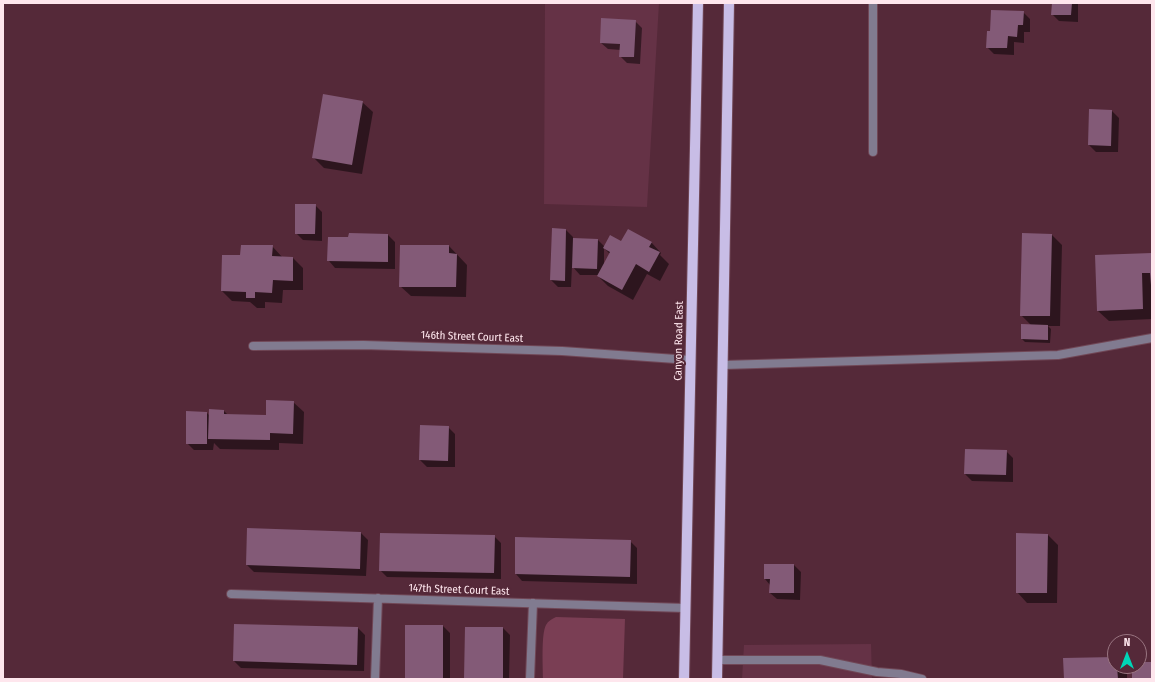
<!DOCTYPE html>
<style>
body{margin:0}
#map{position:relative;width:1155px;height:682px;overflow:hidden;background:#552939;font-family:"Fira Sans Condensed",sans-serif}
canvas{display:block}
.frame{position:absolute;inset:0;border:4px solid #fee6ed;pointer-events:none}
.north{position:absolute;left:1107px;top:634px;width:40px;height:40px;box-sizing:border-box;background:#552939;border:1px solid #997581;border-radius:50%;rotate:0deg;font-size:11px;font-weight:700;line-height:16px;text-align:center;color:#fee6ed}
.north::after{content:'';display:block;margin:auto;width:14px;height:18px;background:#00d5b7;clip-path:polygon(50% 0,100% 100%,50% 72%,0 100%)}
</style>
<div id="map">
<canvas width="1155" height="682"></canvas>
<div class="frame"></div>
<div class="north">N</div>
</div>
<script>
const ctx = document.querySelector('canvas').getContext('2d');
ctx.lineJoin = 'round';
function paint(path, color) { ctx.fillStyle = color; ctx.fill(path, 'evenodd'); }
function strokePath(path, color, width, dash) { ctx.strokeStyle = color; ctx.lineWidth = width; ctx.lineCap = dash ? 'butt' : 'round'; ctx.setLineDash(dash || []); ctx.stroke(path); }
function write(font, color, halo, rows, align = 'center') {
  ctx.font = font + ' "Fira Sans Condensed",sans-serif'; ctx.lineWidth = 4; ctx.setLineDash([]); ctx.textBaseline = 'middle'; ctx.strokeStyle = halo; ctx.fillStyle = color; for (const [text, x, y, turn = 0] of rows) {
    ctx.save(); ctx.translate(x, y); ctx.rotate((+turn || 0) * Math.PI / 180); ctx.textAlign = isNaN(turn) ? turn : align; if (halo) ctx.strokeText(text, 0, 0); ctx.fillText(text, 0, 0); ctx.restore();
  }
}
paint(new Path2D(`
 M545 3H659L647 207 544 204Z
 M871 644 872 679H742L744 645Z`), '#653246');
paint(new Path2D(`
 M556 617 625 619 623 679H543C543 667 541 634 546 625 548 621 552 619 556 617Z`), '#7a3e54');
paint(new Path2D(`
 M1053 3H1078V22L1059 21 1052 14Z
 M1023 12 1030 19V32H1024V43L1014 42V55L994 54 987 47 991 32Z
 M635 21 642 28 640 64 627 63 620 56 621 50 608 49 601 43Z
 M362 102 373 112 362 174 324 168 313 157Z
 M1112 111 1119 118 1118 152H1096L1089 145Z
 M315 205 322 212V241L303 240 296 233Z
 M566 230 573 237V239L598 240 605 247 622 242H651L661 253 660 255 669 264 660 281 647 274 633 300 608 286 598 276 599 275H580L572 266 571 287H558L551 280ZM604 248 610 254 604 266Z
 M388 235 395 242V269L335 268 329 261 349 238Z
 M1052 235 1062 245 1060 326H1048L1051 329 1050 343 1025 342 1022 339 1031 325 1021 315Z
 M272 246 283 258H293L303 268V290H283L282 303 265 302V308H257L250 302 232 301 222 291 223 256H241Z
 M449 246 467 265 466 297 411 296 400 286Z
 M1152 254V319L1109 321 1098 311Z
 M293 402 304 412 303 444 279 443V450L220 449 214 443 213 450H194L187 443V412L207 413 210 416 224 411 228 415 267 416Z
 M448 427 455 434V467H427L420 460Z
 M1006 451 1013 458V482L972 481 965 474Z
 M361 533 368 540 366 576 254 572 247 565Z
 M1048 535 1058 545 1057 603H1027L1017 592Z
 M494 536 501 543V579L387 577 380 570Z
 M630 541 637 548V584L522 581 516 574Z
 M794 565 801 572 800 600 777 599 770 593V585L765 579Z
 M406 626H443L450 633V679H406Z
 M358 628 365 635 364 671 241 668 234 661Z
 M466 628H503L510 635 509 679H465Z
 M1115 658V666H1125L1127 668V679H1065Z`), '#0007');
paint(new Path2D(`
 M1052 3H1072L1071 15H1051Z
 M991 10 1024 11 1023 25H1018L1017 37 1008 36 1007 48H986L987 31H990Z
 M601 18 636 20 634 57H619L620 44 600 43Z
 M323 94 363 101 352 165 312 158Z
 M1089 109 1112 110 1111 146 1088 145Z
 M295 204H316L315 234H295Z
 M552 228 566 229 565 281 550 280Z
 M628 229 652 242 649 247 660 252 649 272 636 264 622 290 597 276 610 252 603 248 610 235 621 241Z
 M349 233 388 234V262L327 261 328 237H348Z
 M1022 233 1052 234 1050 316H1020Z
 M573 238 598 239 597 269 572 268Z
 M241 245H273L272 256 293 257V281L273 280 272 293 255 292V298H246V292L221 291 222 255H240Z
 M400 245H449V253L457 254 456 287H399Z
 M1152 253V285H1151L1150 273H1142L1143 309 1097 311 1095 255Z
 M1021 324 1048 325V340L1021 339Z
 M266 400 294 401 293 434 270 433V440L208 439 209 409 224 410V414L266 415Z
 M186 411 207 412V444H186Z
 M420 425 449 426 448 461 419 460Z
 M965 449 1007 450 1006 475 964 474Z
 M247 528 361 532 360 569 246 565Z
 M380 533 495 535 494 573 379 571Z
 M1016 533 1048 534 1047 593H1016Z
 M515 537 631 540 630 577 515 574Z
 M764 564H794V593H769L770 579H764Z
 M234 624 358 627 357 665 233 661Z
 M405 625H443V679H405Z
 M465 627H503V679H464Z
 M1115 657V666H1117L1118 679H1064L1063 658Z
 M1139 662H1152V679H1132V666H1139Z`), '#835a77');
const service = new Path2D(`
 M873 3V152
 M723 365 1058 355 1152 338
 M717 660H820L877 672 901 674 922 679`);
const minor = new Path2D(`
 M253 346 363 345 562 351 690 360
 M231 594 685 608
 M375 679 378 598
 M530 679 533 603`);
const primary = new Path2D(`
 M684 679 698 3
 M717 679 729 3`);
strokePath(service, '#704756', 10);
strokePath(minor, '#704756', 10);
strokePath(primary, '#704756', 12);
strokePath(service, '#817b90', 8);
strokePath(minor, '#817b90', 8);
strokePath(primary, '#c8bde6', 10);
write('11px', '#fee6ed', '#552939', [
 ["146th Street Court East",472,337,2],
 ["Canyon Road East",679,341,-89],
 ["147th Street Court East",459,590,2]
]);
</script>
